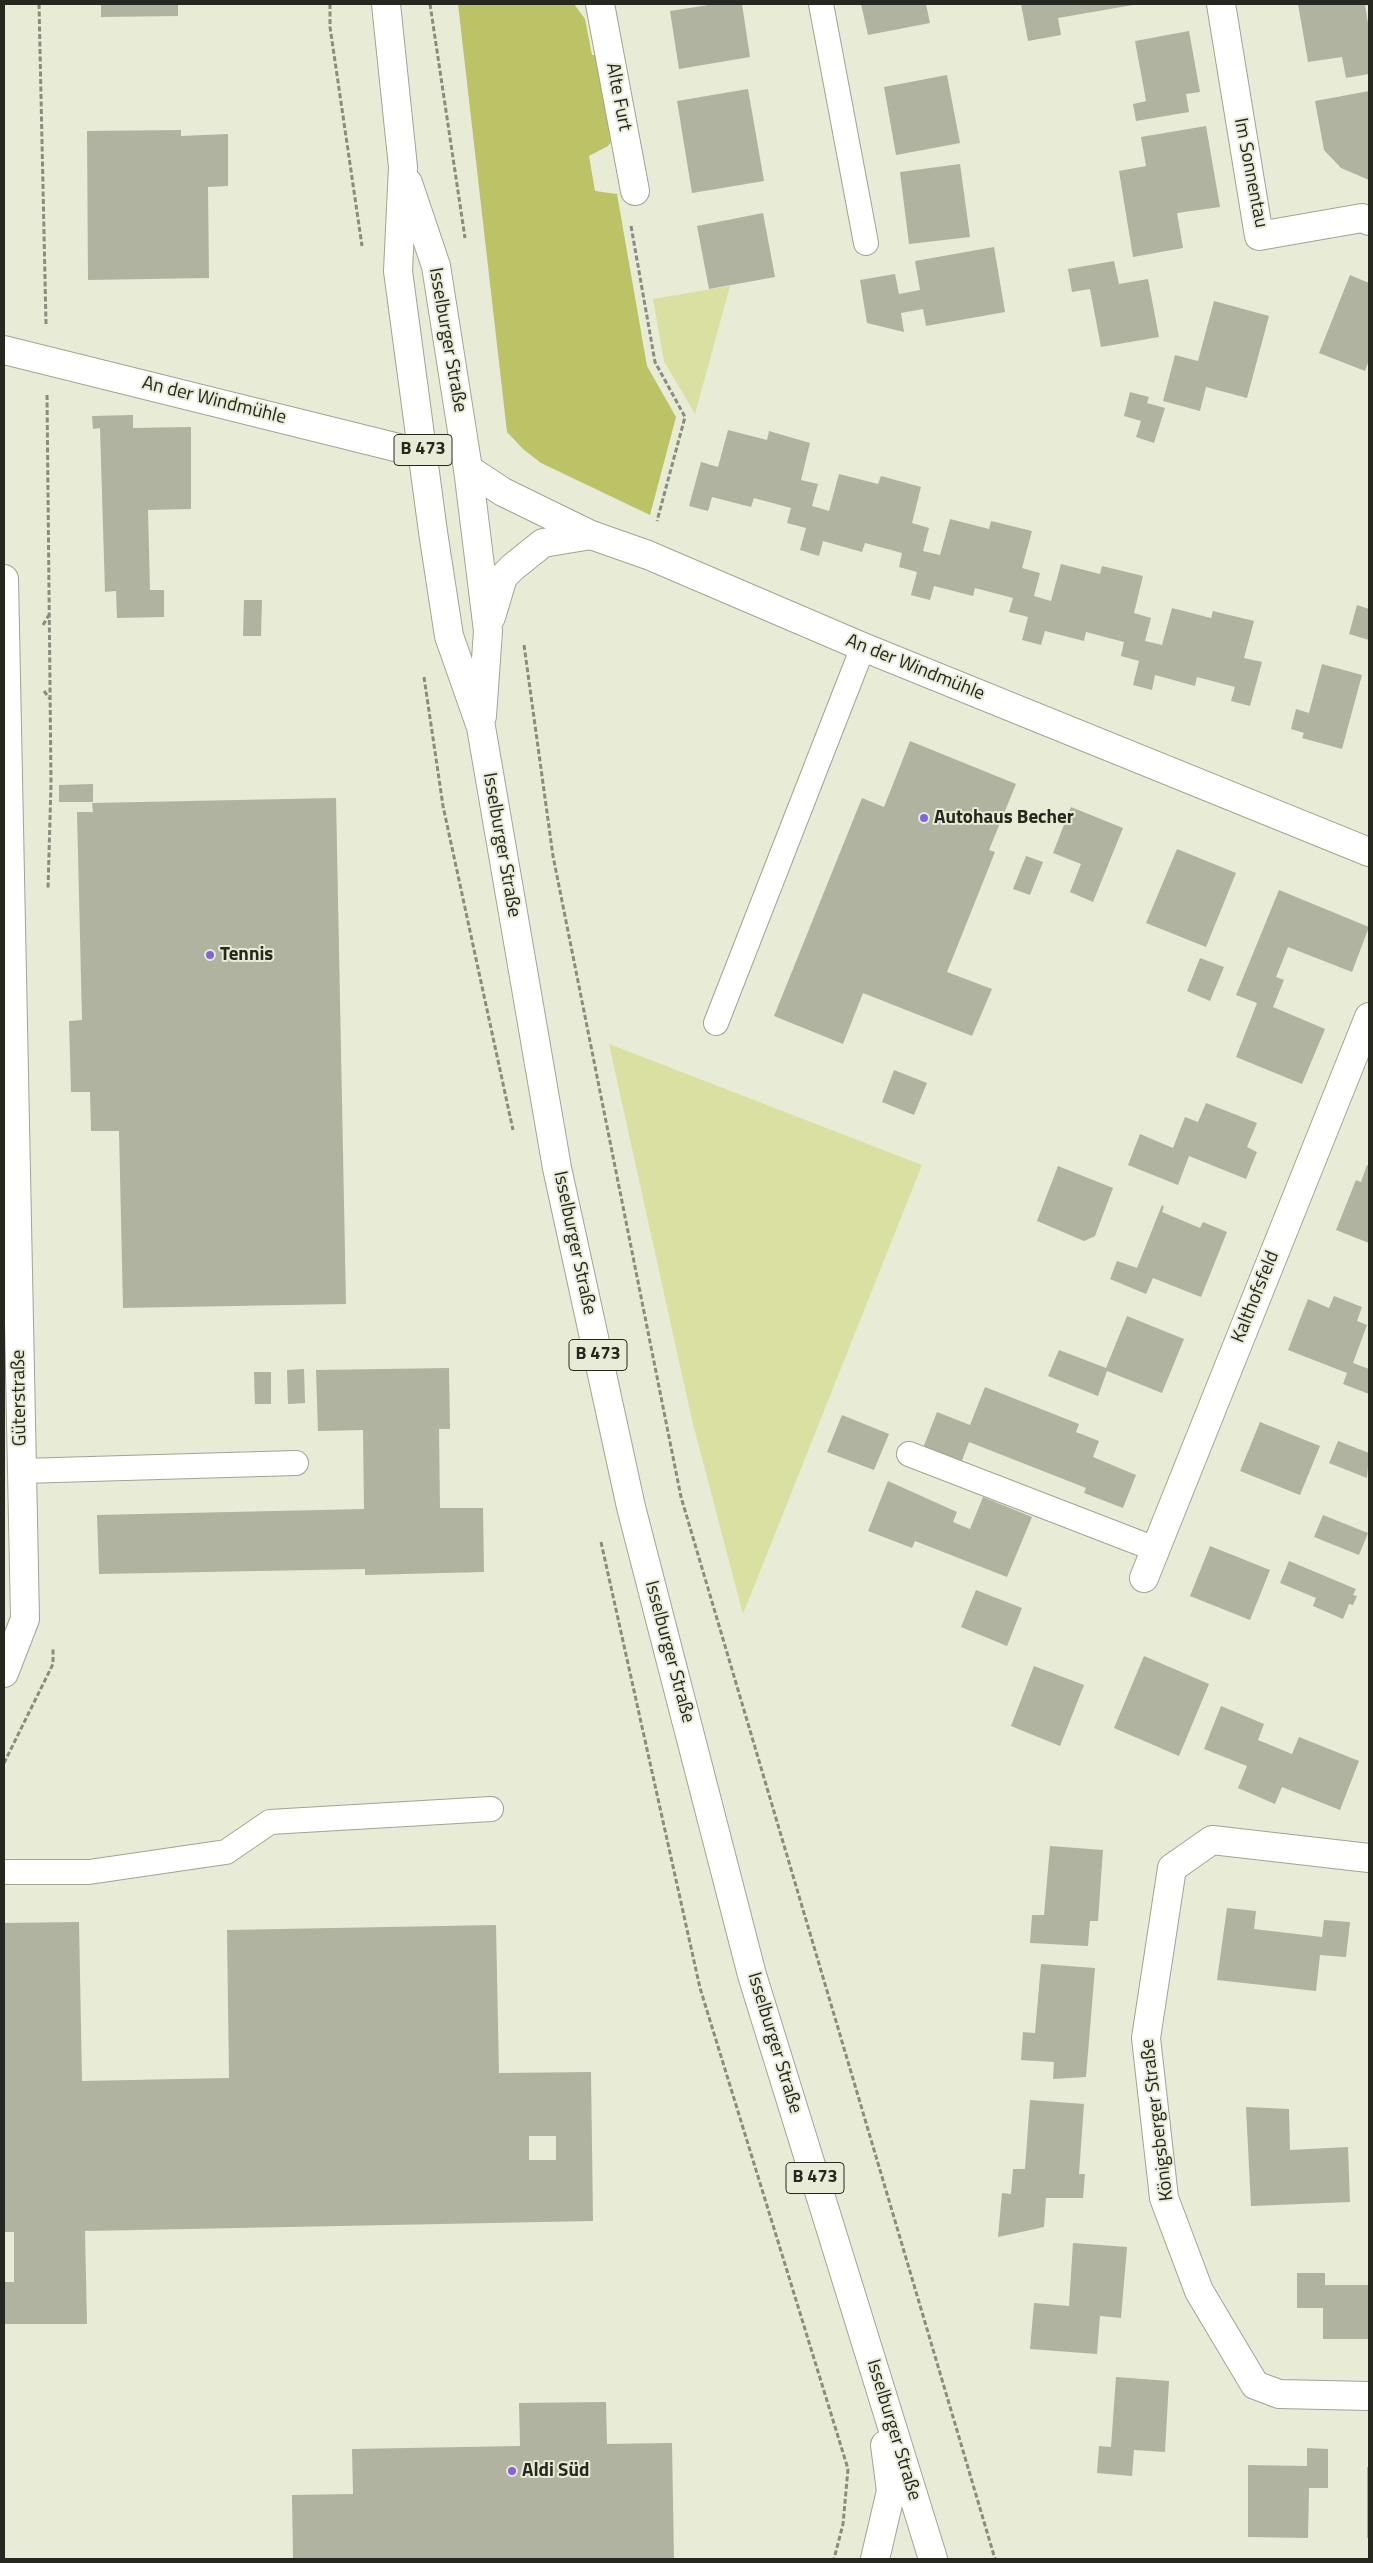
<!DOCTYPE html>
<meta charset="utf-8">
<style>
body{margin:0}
#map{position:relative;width:1373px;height:2563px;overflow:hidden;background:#e8ebd6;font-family:"Titillium Web",sans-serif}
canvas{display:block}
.frame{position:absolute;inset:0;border:5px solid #26271f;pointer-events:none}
</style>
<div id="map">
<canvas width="1373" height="2563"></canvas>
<div class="frame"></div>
</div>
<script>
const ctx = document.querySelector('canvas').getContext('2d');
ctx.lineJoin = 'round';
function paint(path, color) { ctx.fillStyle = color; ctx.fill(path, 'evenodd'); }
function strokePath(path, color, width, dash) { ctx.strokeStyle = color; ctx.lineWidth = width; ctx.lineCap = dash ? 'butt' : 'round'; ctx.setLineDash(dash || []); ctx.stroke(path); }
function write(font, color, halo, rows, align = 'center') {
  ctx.font = font + ' "Titillium Web",sans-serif'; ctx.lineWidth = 4; ctx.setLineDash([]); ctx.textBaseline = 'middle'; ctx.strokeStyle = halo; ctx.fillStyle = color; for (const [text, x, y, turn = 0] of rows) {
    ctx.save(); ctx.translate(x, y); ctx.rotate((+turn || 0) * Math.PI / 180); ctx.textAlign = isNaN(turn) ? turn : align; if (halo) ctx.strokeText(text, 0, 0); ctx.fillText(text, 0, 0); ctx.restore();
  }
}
paint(new Path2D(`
 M730 286 695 414 664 361 653 299Z
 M609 1044 922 1165 743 1614 692 1420Z`), '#d9e0a1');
paint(new Path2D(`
 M458 4H574L585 19 592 55 603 54 617 134 608 146 589 156 595 191 617 194 647 366 676 417 650 515 541 463 523 449 507 432Z`), '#bcc366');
paint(new Path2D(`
 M101 4H178V16L101 17Z
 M715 4H742L750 57 679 69 670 11Z
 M861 4H926L930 23 868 35Z
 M1021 4H1133V5L1058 18 1061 35 1028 41Z
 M1298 4H1365L1369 30V74L1346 78 1342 57 1308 62Z
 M1189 31 1200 92 1186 94 1189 112 1136 121 1133 104 1146 101 1135 41Z
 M947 75 960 143 896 155 884 87Z
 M748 89 764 181 692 193 677 101Z
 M1369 91V180L1341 168 1324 150 1315 101Z
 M1206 126 1220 207 1177 213 1183 248 1133 257 1119 171 1146 166 1141 137Z
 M181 130V136L228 134V186L208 187 209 278 88 280 87 131Z
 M960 164 970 237 909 244 900 172Z
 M763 213 775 277 709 289 697 226Z
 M994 247 1005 312 926 326 923 309 901 313 904 332 867 323 860 280 895 274 899 294 920 290 915 261Z
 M1114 261 1119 284 1148 279 1159 337 1101 347 1090 289 1072 292 1068 269Z
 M1350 275 1369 283V360L1365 371 1319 353Z
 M1214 301 1269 316 1247 398 1206 387 1200 411 1163 401 1175 355 1198 361Z
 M1130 392 1149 397 1147 403 1165 408 1154 443 1136 437 1141 421 1124 416Z
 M133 415V428L191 427V509L148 510 150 590H164V617L117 618 116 591 105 592 100 428 93 429 92 416Z
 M728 430 767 440 769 431 810 443 801 480 818 484 812 506 829 511 839 474 878 484 881 476 921 487 912 523 929 528 923 551 940 555 950 519 989 529 991 521 1032 531 1022 568 1040 573 1034 596 1051 601 1061 564 1100 574 1102 566 1143 576 1134 613 1151 618 1145 641 1162 645 1172 608 1211 618 1213 611 1254 621 1244 658 1262 662 1250 706 1231 701 1235 687 1197 677 1195 686 1155 675 1152 690 1133 685 1139 661 1121 656 1124 642 1086 632 1084 641 1045 631 1041 645 1022 640 1028 617 1009 612 1013 598 975 588 973 596 934 586 930 600 911 595 917 572 899 567 902 553 865 543 862 552 823 541 819 556 800 550 806 528 787 523 791 508 754 498 751 507 712 497 708 511 689 506 701 462 718 467Z
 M244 600H262L261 636H243Z
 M1357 605 1369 609V640L1349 634Z
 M1322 664 1362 675 1342 749 1302 738 1304 733 1291 729 1296 709 1309 713Z
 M910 741 1016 784 989 850 995 852 947 972 992 989 972 1036 863 993 843 1044 774 1016 862 798 884 807Z
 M93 784V802H59V785Z
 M336 798 346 1304 123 1308 119 1131H91L90 1092H71L69 1021 82 1020 77 812H93L92 803Z
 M1071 807 1123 828 1093 902 1070 892 1081 864 1053 853Z
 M1177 849 1236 873 1206 947 1146 923Z
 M1026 856 1043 862 1030 895 1013 889Z
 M1279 890 1369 927 1352 972 1288 947 1276 977 1284 980 1273 1007 1325 1029 1302 1084 1236 1057 1257 1003 1236 995Z
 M1200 958 1224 967 1210 1001 1187 991Z
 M894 1070 927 1083 914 1115 882 1102Z
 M1206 1103 1257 1123 1247 1147 1257 1152 1246 1179 1189 1156 1178 1185 1128 1165 1140 1134 1173 1148 1185 1117 1198 1122Z
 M1367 1165 1369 1166V1243L1336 1230 1356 1180 1361 1182Z
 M1058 1166 1113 1188 1095 1236 1084 1241 1037 1221Z
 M1162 1205 1164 1207 1162 1212 1200 1228 1203 1222 1227 1232 1201 1297 1153 1278 1146 1294 1110 1279 1117 1261 1137 1268Z
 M1334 1296 1362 1307 1357 1321 1367 1325 1353 1363 1369 1369V1394L1343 1384 1347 1373 1288 1350 1308 1299 1329 1308Z
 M1127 1316 1184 1339 1162 1393 1107 1371 1098 1396 1048 1376 1059 1350 1106 1368Z
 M449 1368 450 1429H439L440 1508H483L484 1572 365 1575V1569L99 1574 97 1515 364 1509 363 1430 318 1431 316 1370Z
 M304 1369 305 1403 288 1404 287 1370Z
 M254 1372H271V1404H255Z
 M985 1387 1079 1424 1076 1432 1099 1441 1093 1457 1136 1475 1123 1508 1084 1493 1086 1488 1081 1486 969 1442 961 1463 923 1448 937 1412 970 1425Z
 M842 1415 889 1434 874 1470 827 1452Z
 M1260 1422 1320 1446 1300 1495 1240 1471Z
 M1338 1441 1369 1453 1367 1478 1329 1463Z
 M888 1481 957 1512 953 1522 970 1529 983 1497 1032 1517 1007 1577 915 1541 912 1548 868 1531Z
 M1323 1515 1368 1533 1359 1555 1314 1537Z
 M1210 1546 1270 1570 1250 1620 1190 1596Z
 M1289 1561 1356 1589 1353 1595 1357 1596 1353 1605 1349 1604 1343 1619 1313 1606 1316 1598 1280 1583Z
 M976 1590 1022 1608 1007 1646 961 1627Z
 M1144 1656 1209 1684 1179 1756 1114 1728Z
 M1034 1666 1084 1685 1060 1746 1011 1726Z
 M1221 1706 1264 1724 1258 1740 1292 1754 1299 1737 1359 1761 1340 1810 1282 1787 1275 1804 1238 1788 1247 1766 1204 1749Z
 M1050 1846 1103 1850 1098 1921H1090L1088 1946 1030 1943 1032 1915H1044Z
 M1227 1908 1256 1911 1254 1929 1322 1937 1324 1920 1350 1922 1346 1957 1320 1955 1316 1991 1217 1980Z
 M79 1922 82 2081 229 2078 227 1930 496 1925 499 2073 591 2072 593 2221 85 2231 87 2324H5L4 2282H14V2232H4V1923ZM529 2136H556V2160H529Z
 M1041 1964 1095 1968 1086 2077 1053 2079 1054 2062 1021 2060 1023 2032 1035 2033Z
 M1030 2100 1084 2104 1079 2174H1085L1083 2198H1046L1044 2227 998 2237 1002 2193 1011 2194 1013 2169H1025Z
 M1246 2107 1289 2109 1290 2150 1348 2147 1350 2202 1251 2206Z
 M1073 2243 1127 2247 1121 2318 1100 2316 1097 2354 1030 2349 1034 2303 1069 2306Z
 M1297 2273H1325V2285H1369V2339H1323V2308H1297Z
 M1116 2377 1169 2381 1165 2452 1134 2450 1132 2476 1097 2473 1099 2446 1111 2447Z
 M606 2402 607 2444 672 2443 674 2559H293L292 2495 353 2494 352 2449 520 2446 519 2403Z
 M1307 2448 1328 2449V2488H1309L1308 2538 1248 2537V2465L1307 2466Z
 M1367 2467H1369V2538H1367Z`), '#b0b39f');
const lane = new Path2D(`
 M821 4 866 243
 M716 1023 863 647
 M909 1454 1155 1549
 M22 1471 296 1463
 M4 1872H89L226 1852 270 1822 491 1809`);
const street = new Path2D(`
 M600 4 635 191
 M1221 4 1259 236 1362 218 1369 221
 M4 350 423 454
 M468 469 503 492 591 535 648 555 863 647 1369 852
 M4 579 25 1619 4 1673
 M1144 1578 1369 1017
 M1369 1858 1212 1840 1172 1868 1146 2038 1164 2198 1199 2291 1255 2385 1279 2394 1369 2396`);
const primary = new Path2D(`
 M386 4 403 167 398 271 433 532 449 636 481 727 557 1168 631 1507 752 1975 933 2559
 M408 183 436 266 468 469 488 631 482 716
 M491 617 503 577 513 567 543 543 591 535
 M875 2559 891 2491 885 2445`);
strokePath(lane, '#a2a490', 26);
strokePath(street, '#a2a490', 30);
strokePath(primary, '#a2a490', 30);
strokePath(new Path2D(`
 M39 4 46 324
 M330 4V27L362 246
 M430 4 465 238
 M631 226 655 362 685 417 657 521
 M47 395 51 784 48 889
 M43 625 49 615
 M524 645 553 856 681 1497 995 2559
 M424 677 443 806 513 1130
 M44 691 50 699
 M601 1542 700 1988 848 2469 843 2524 834 2559
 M4 1763 53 1664V1647`), '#8a8c7d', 3, [5, 2.5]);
strokePath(lane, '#fff', 24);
strokePath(street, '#fff', 28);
strokePath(primary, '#fff', 28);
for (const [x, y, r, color] of [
 [924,818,5,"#8563de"],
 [210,955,5,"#8563de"],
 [512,2471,5,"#8563de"]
]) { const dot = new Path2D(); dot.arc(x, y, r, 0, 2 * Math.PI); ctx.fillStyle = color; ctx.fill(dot); strokePath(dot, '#e8ebd6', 2); }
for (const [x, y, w] of [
 [423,450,58],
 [598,1355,58],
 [815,2178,58]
]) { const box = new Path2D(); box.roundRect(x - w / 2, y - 15.5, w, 31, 4); ctx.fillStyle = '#e8ebd6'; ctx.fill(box); strokePath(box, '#26271f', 1); }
write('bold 18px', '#26271f', null, [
 ["B 473",423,450],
 ["B 473",598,1355],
 ["B 473",815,2178]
]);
write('19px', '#26271f', '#e8ebd6', [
 ["Alte Furt",618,97,79],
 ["Im Sonnentau",1250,173,79],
 ["Isselburger Straße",447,340,80],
 ["An der Windmühle",214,401,14],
 ["An der Windmühle",915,668,22],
 ["Isselburger Straße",501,845,80],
 ["Isselburger Straße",574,1243,78],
 ["Kalthofsfeld",1256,1297,-68],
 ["Güterstraße",20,1398,-91],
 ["Isselburger Straße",669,1652,75],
 ["Isselburger Straße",774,2043,73],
 ["Königsberger Straße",1158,2120,-97],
 ["Isselburger Straße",893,2430,73]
]);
write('bold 19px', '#26271f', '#e8ebd6', [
 ["Autohaus Becher",934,818],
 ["Tennis",220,955],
 ["Aldi Süd",522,2471]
], 'left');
</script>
